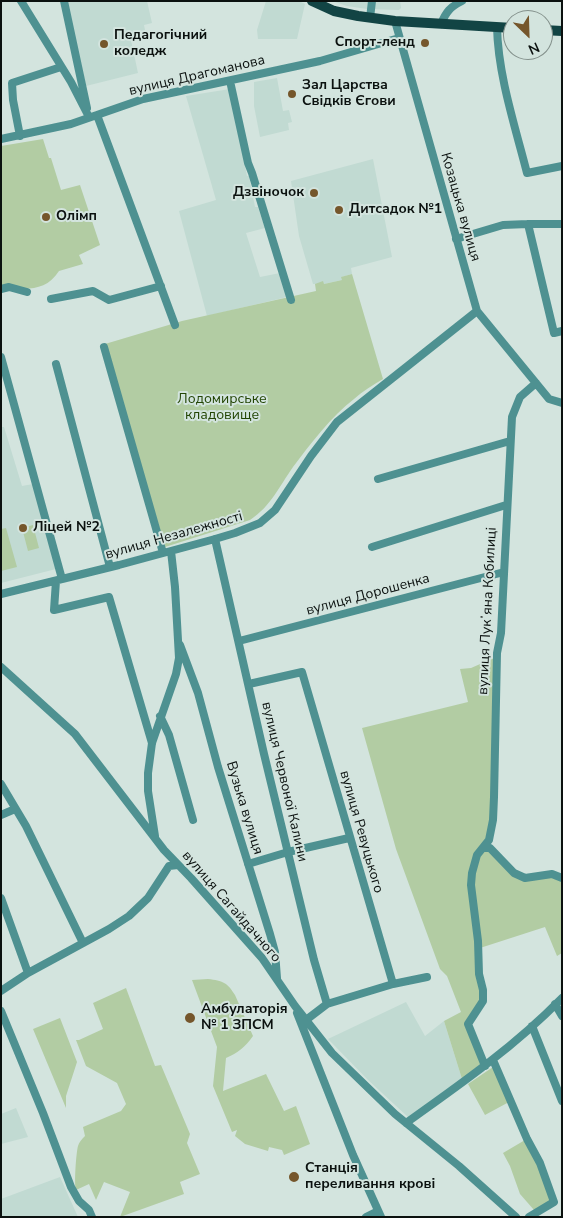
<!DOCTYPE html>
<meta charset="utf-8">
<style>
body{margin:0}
#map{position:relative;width:563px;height:1218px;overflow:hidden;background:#d3e4de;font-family:"Nunito Sans",sans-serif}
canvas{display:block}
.frame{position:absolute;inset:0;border:2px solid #0b110f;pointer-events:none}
.north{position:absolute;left:503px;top:10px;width:50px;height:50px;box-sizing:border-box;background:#d3e4de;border:1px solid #83908b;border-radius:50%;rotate:156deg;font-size:14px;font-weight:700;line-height:20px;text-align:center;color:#0b110f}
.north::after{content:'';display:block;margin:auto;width:18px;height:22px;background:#75562b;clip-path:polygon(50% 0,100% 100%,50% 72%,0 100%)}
</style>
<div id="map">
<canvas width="563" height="1218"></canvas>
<div class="frame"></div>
<div class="north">N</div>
</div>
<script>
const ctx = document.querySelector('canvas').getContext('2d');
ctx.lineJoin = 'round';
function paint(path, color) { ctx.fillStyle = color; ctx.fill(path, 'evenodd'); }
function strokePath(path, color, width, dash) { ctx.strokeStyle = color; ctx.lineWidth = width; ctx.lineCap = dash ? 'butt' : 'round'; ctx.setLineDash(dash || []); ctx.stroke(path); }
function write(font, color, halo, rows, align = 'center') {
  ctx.font = font + ' "Nunito Sans",sans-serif'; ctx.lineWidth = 4; ctx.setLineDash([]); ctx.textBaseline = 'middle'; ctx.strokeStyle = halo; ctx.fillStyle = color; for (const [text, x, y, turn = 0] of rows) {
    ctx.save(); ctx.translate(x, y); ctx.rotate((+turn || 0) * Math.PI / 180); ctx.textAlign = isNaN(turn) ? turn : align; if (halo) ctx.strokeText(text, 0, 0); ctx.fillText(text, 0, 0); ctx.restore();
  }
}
paint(new Path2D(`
 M67 1H147L152 23 144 25 146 35 131 40 138 73 86 86Z
 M266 1H299L305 4 297 39H258L257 30Z
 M332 1H400L401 8 399 10 367 9 347 6Z
 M277 78 283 111 289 110 292 122 288 123 289 130 260 137 254 106V82Z
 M230 89 247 176H249L255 207H258L265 228 246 233 260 277 280 273 287 297 207 316 179 211 216 200 186 96Z
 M373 159 392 257 351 268 352 274 342 277V280L324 284H313L299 236 291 181Z
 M1 424 2 427H4L22 486 33 484 56 569 1 583Z
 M406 1002 425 1036 444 1021 462 1079 408 1117 368 1080 328 1039Z
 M16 1108 28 1137 1 1144V1114Z
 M60 1177 78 1217H1V1199Z`), '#c1dad2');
paint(new Path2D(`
 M43 139 49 158H51L61 190 80 185 100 245 79 255 83 264 59 271C45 293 24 289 1 287V146Z
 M352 274 383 379C373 385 363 391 354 399 331 417 311 443 293 467 279 487 271 506 250 520L165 547 105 344 182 321 316 291 315 284 323 281 324 284 342 280 341 277Z
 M33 525 39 548 28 551 22 528Z
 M6 528 17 567 1 571V529Z
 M494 658 490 850 514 874 562 879V953L557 956 545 927 480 948 482 1001 466 1024 482 1063 462 1079 444 1021 461 1012 447 976 440 969 396 849 362 728 468 702 460 669 471 668Z
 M208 979C223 981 227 982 235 995L253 1036C245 1047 238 1053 226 1058L223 1091 266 1074 284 1111 296 1106 310 1144 284 1155 282 1150 269 1147 268 1151 245 1144 235 1136 237 1130 232 1132 213 1086 217 1047 192 980Z
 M126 988 155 1066 161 1065 190 1134 187 1143 200 1174 180 1182 184 1194 120 1217 130 1192 104 1182 96 1200 89 1184 76 1190C74 1185 76 1153 78 1146 79 1142 82 1139 85 1136L83 1127 121 1111 126 1104 117 1083 86 1066 76 1040H79L103 1029 93 1003Z
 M60 1018 77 1062 66 1096V1108L33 1029Z
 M493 1067 509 1102 485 1115 468 1084Z
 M525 1140 538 1165 551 1200 534 1210 520 1194 510 1166 503 1153Z`), '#b2cca3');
strokePath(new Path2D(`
 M21 1 71 82 89 117
 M64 1 87 108
 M370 18 372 1
 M395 21 477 311 549 399 562 403
 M441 24C446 12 450 7 462 1
 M497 27C498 75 515 126 527 173L562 166
 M230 81 248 163 252 173 291 300
 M97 115 175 325
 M20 136 13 100 12 83 61 67
 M1 139 71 124 143 99 320 61 399 38
 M528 224 554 333 562 331
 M456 239 503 225 528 224H562
 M1 289 9 287 27 292
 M51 299 93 291 109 300 161 286
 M104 347 163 553
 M1 357 62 579
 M56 364 110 567
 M378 479 510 441
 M215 539 264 754 314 960 327 1004 306 1020
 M372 547 506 505
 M56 581 54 610 109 597 152 743
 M1 594 119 565 215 539 235 533 260 523 275 510 311 456 337 422 477 311
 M239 641 504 572
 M180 645 198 693 218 767 270 934 275 952 277 978
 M1 667 75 734 164 850 191 878 262 958 295 1006 332 1053 395 1114 459 1166 516 1217
 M249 684 302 672 393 984 327 1004
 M160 716 169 735 193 820
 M1 784 26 826 83 943
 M1 815 15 809
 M155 836 148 791V773L152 743 176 674 179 658 175 587 171 551
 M483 848H490L514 873 525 878 552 874 562 878
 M248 864 288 852 349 838
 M1 898 28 973
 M393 984 427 977
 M1 991 28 973 109 929 129 916 148 898 169 866 178 865
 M555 1004 562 1016
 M1 1011 43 1113 71 1187 79 1201 89 1210 92 1217
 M297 1013 353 1155 381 1217
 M532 1026 562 1101
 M493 1060 527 1139 540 1163 554 1202 529 1217
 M485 1066 468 1024 483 1001V990L479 974 478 941 471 885 472 873 477 855 489 840 493 820 494 797 497 653 501 633 512 417 520 397 536 383
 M406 1123C461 1084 515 1046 562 998
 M366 1217 378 1211`), '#4e9191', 8);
strokePath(new Path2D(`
 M312 1 334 11 358 16 395 21 513 28
 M543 30 562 31`), '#124444', 10);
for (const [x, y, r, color] of [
 [425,43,5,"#75562b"],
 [104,44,5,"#75562b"],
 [292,94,5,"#75562b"],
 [314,193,5,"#75562b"],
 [339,210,5,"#75562b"],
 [46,217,5,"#75562b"],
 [23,528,5,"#75562b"],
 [190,1018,6,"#75562b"],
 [294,1177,6,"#75562b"]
]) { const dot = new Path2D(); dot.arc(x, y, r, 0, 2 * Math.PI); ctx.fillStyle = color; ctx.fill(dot); strokePath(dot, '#d3e4de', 2); }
write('bold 14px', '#0b110f', '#d3e4de', [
 ["Педагогічний",114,36],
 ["коледж",114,52],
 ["Спорт-ленд",415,43,"right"],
 ["Зал Царства",302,86],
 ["Свідків Єгови",302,102],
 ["Дзвіночок",304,193,"right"],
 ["Дитсадок №1",349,210],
 ["Олімп",56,217],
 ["Ліцей №2",33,528],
 ["Амбулаторія",201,1010],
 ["№ 1 ЗПСМ",201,1026],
 ["Станція",305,1169],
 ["переливання крові",305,1185]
], 'left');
write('14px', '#0b110f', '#d3e4de', [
 ["вулиця Драгоманова",197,76,-13],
 ["Козацька вулиця",460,207,74],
 ["вулиця Незалежності",174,536,-16],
 ["вулиця Дорошенка",368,595,-15],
 ["вулиця Лукʼяна Кобилиці",488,611,-87],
 ["вулиця Червоної Калини",284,782,77],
 ["Вузька вулиця",244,808,73],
 ["вулиця Ревуцького",361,832,74],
 ["вулиця Сагайдачного",231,907,49]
]);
write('14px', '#234504', '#d3e4de', [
 ["Лодомирське",222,400],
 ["кладовище",222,416]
]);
</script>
